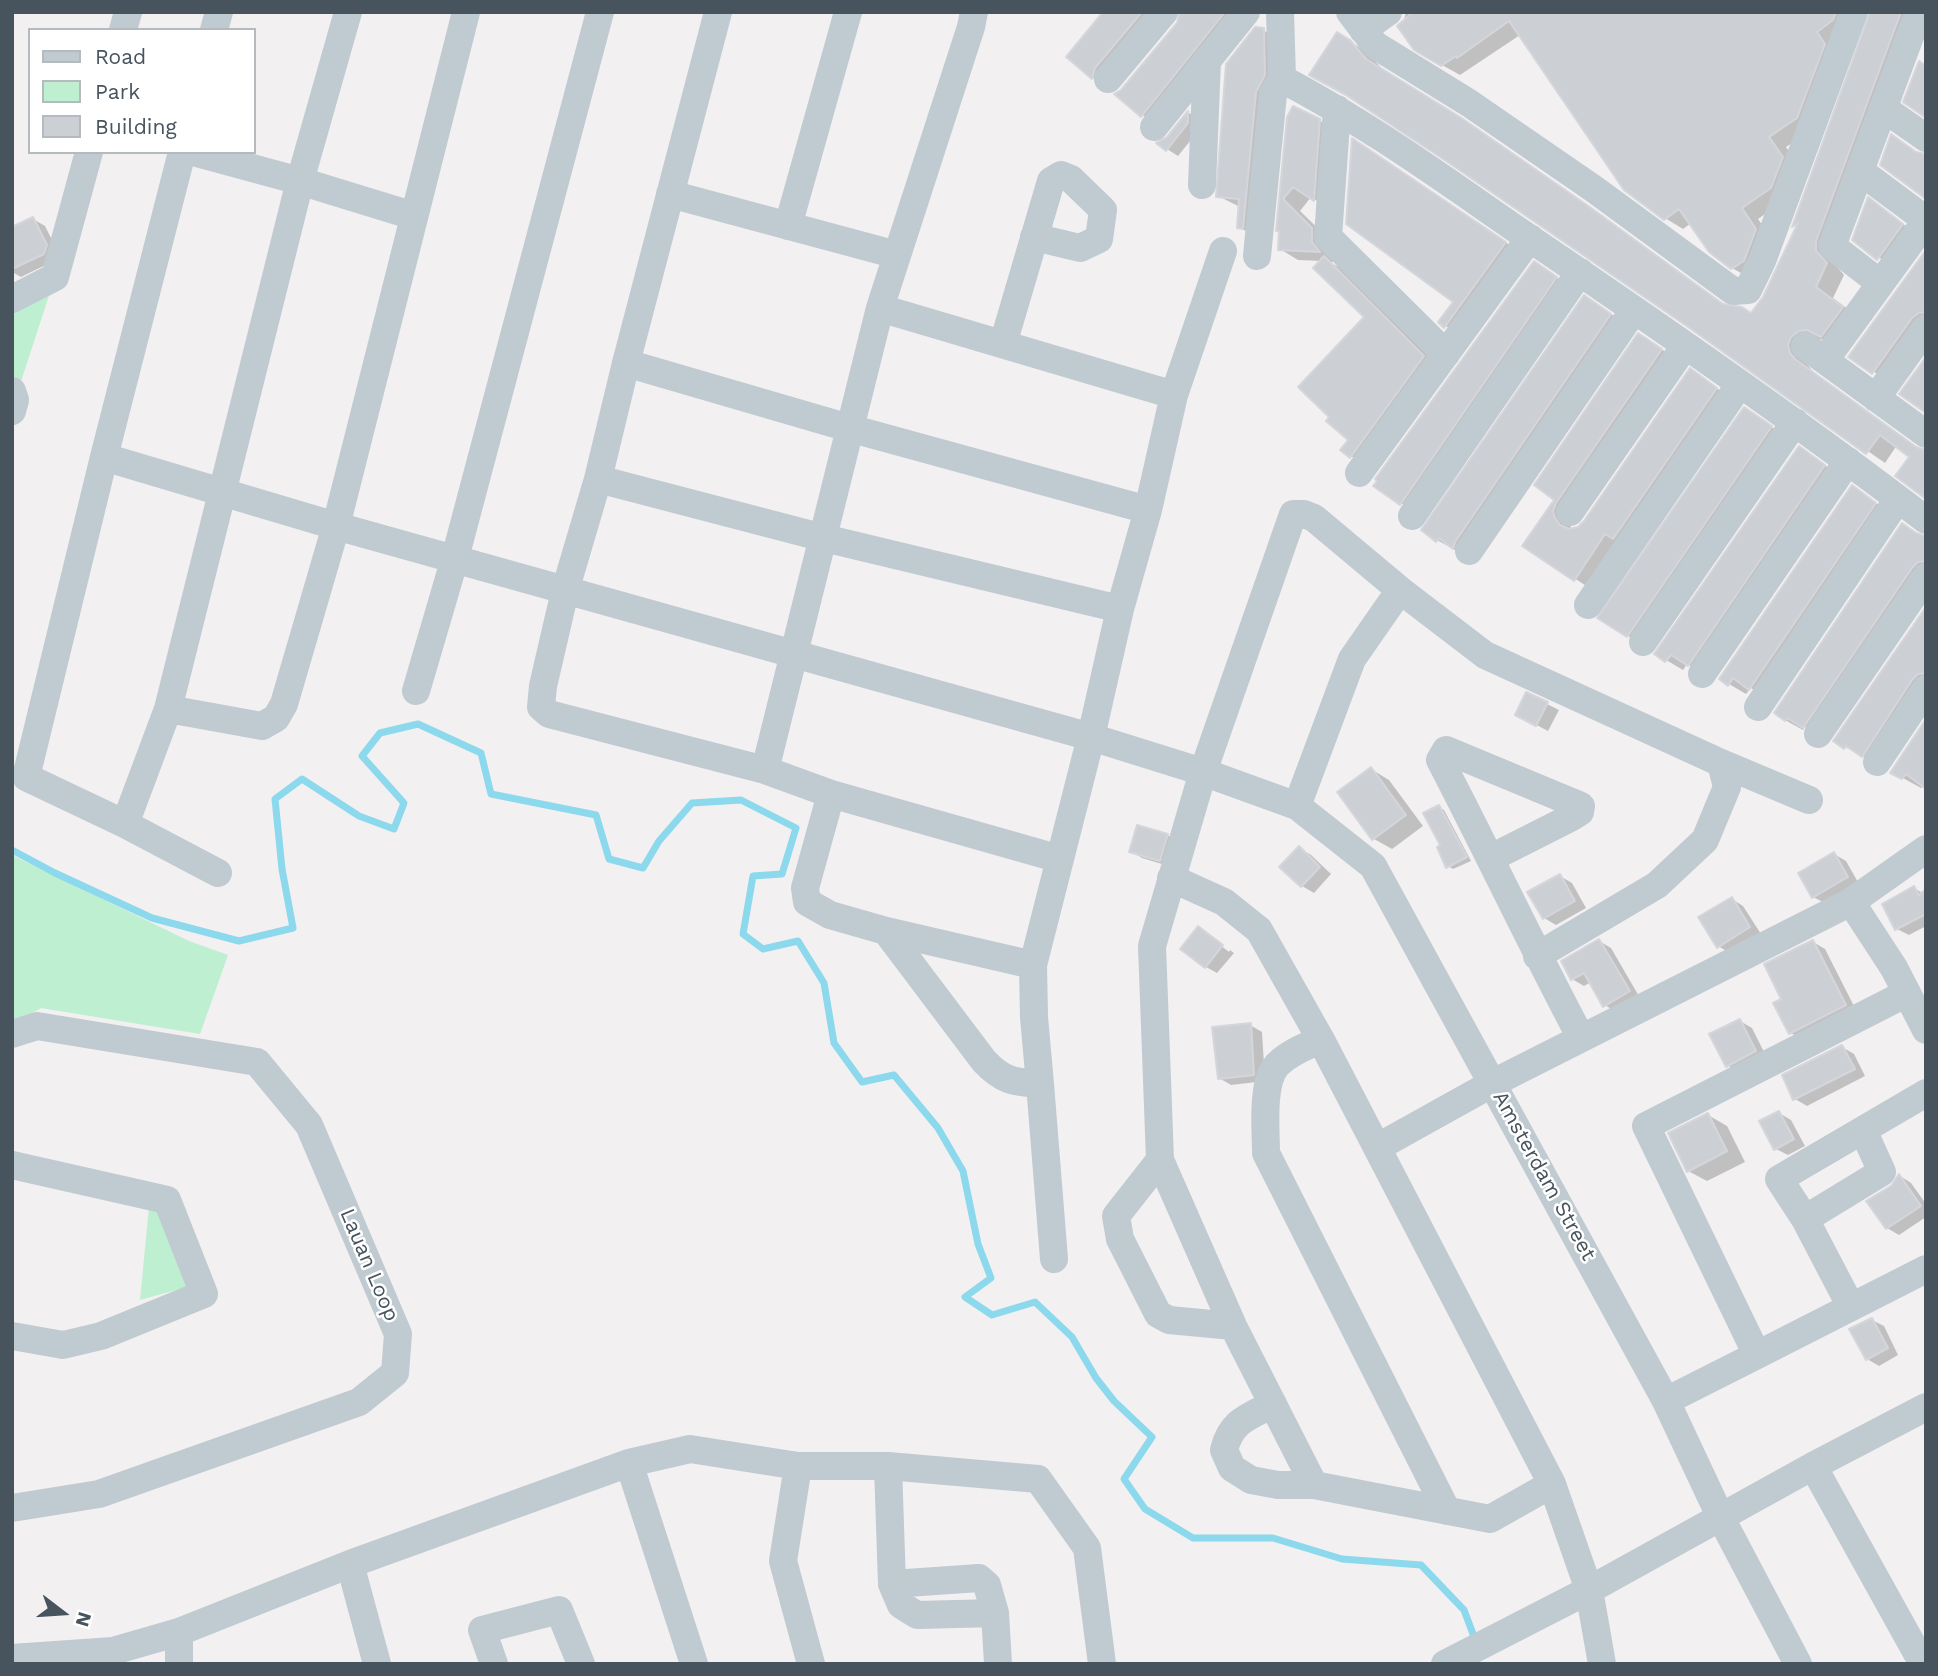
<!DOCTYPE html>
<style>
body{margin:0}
#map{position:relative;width:1938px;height:1676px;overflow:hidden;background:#f2f0f0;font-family:"Work Sans",sans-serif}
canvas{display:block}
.frame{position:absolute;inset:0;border:14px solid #47535d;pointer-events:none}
.legend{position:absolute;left:28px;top:28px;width:228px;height:126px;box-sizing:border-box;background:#fff;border:2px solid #b5babe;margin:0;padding:9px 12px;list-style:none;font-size:21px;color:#47535d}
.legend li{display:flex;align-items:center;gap:14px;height:35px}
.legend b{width:35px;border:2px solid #b5babe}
.north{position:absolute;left:28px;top:1578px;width:70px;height:70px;-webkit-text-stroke:5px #fff;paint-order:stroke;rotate:107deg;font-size:19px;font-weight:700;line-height:28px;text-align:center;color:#47535d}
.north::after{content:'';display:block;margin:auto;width:24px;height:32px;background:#47535d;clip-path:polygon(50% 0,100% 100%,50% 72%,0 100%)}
</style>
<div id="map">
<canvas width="1938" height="1676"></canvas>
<div class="frame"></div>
<ul class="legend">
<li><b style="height:9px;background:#c0cad1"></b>Road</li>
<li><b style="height:19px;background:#beefd1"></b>Park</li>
<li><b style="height:19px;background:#cccfd4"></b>Building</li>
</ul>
<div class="north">N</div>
</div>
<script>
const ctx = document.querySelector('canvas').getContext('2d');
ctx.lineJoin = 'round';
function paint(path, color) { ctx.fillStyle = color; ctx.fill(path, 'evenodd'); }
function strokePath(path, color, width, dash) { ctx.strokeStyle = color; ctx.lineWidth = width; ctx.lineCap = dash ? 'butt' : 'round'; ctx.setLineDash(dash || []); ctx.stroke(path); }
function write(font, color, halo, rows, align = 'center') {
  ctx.font = font + ' "Work Sans",sans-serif'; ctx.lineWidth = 5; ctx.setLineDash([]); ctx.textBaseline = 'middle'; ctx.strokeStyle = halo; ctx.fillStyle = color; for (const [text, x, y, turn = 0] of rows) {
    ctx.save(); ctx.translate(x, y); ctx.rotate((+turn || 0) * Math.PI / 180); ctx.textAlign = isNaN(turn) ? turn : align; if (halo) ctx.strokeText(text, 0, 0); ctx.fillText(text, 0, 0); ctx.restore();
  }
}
paint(new Path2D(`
 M55 277 15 400 12 391V299Z
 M12 855 189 941 228 955 200 1034 41 1008 12 1025Z
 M149 1207 164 1210 187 1287 140 1300Z`), '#beefd1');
paint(new Path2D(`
 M1105 12H1168L1110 88 1093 78 1068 57Z
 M1182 12H1250L1160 125 1142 115 1122 91 1178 24Z
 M1406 12H1846L1815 128 1786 147 1800 168 1789 197 1758 219 1773 241 1750 278 1732 268 1691 223 1683 229 1665 218 1520 35 1460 75 1442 65 1404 20Z
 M1871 12H1924L1834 263 1844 275 1833 298 1860 318 1825 339 1817 340 1807 364 1813 372 1924 452 1912 456 1897 445 1885 463 1450 161 1338 34 1367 52 1384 71 1478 129 1602 215 1727 307 1752 315 1764 298 1798 228 1794 226 1871 18Z
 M1263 30 1282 41 1257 238 1239 227 1240 207 1218 196Z
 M1296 107 1338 131 1332 210 1311 197 1300 211 1330 240 1336 262H1329L1339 267 1438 365 1366 465 1351 456 1350 439 1367 317 1322 261 1298 260 1280 249 1281 232 1278 230Z
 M1189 113 1200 119 1199 130 1178 156 1167 149 1168 139Z
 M1370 151 1523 254 1462 337 1440 322 1456 302Z
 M1880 207 1914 232 1890 265 1854 240Z
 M33 219 45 226 58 252 56 260 21 277 12 272V229Z
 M1926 253V334L1891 383 1850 356Z
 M1552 274 1574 289 1419 514 1401 503 1380 480Z
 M1602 308 1628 325 1455 550 1437 540Z
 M1655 345 1678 360 1570 522 1571 530 1578 528 1585 523 1690 371 1733 399 1591 589 1525 546Z
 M1745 409 1788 438 1646 646 1612 627Z
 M1799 448 1841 476 1705 675 1687 664 1683 670 1656 654Z
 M1852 487 1892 514 1768 699 1751 688 1746 694 1729 684Z
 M1903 525 1926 538V583L1821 737 1805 727 1803 730 1785 720Z
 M1926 610V696L1880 765 1845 747Z
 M1547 704 1559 710 1548 731 1529 721Z
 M1926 722 1923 785 1921 788 1892 772Z
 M1371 769 1389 780 1423 826 1392 849 1374 839Z
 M1439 807 1444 810 1471 861 1453 869 1448 866Z
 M1167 835 1179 842 1172 867 1142 858 1131 851Z
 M1299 848 1311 855 1331 874 1314 893 1302 886 1282 867Z
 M1834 854 1846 861 1859 884 1825 903 1813 897Z
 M1560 876 1572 883 1586 908 1556 925 1544 918Z
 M1914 888 1926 895V926L1909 935 1897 929Z
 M1732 899 1743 906 1761 934 1730 953 1718 946Z
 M1199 928 1229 952 1230 950 1234 953 1217 973 1206 967Z
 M1599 941 1611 948 1640 998 1616 1012 1605 1005 1591 982 1584 986 1572 979Z
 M1813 942 1825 949 1857 1012 1803 1040 1791 1033 1783 999Z
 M1740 1021 1752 1028 1767 1058 1739 1072 1727 1065Z
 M1250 1025 1262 1032 1265 1081 1231 1085 1219 1078Z
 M1842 1047 1854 1054 1865 1076 1807 1106 1795 1099Z
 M1779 1113 1791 1120 1805 1146 1788 1155 1776 1149Z
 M1708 1115 1727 1126 1745 1162 1707 1181 1688 1171Z
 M1900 1176 1911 1183 1926 1204V1217L1899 1235 1887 1228 1892 1187Z
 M1872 1320 1884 1326 1898 1355 1879 1366 1867 1359Z`), '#0003');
strokePath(new Path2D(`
 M12 850 55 873 152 918 239 941 293 928 282 869 275 799 302 779 359 816 394 829 404 803 362 756 380 733 418 724 481 753 491 794 596 815 609 859 643 868 659 841 692 803 741 800 796 828 782 874 753 876 743 934 763 949 798 941 824 983 834 1043 862 1082 894 1075 938 1128 963 1171 978 1244 991 1278 965 1297 992 1315 1035 1302 1072 1337 1096 1378 1114 1401 1152 1437 1124 1479 1145 1509 1193 1538H1273L1342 1559 1421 1565 1464 1610 1476 1642`), '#8cd8ec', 7);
const building = new Path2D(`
 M1103 12H1142L1095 68 1092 79 1066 57Z
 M1180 12H1225L1141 117 1114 94 1121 90 1177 23Z
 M1413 12H1836L1833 20 1817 32 1825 44 1797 118 1769 137 1783 157 1771 188 1742 208 1756 229 1744 261 1731 269 1709 252 1679 209 1664 220 1624 190 1509 21 1457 58 1456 56 1441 66 1414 50 1397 26Z
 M1870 12H1901L1816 241V251L1827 263 1816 287 1843 307 1821 337 1807 330 1799 331 1791 337 1788 345 1790 353 1795 359 1916 447 1926 450V499L1895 476 1909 457 1880 435 1866 454 1691 329 1449 163 1346 95 1309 75 1337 32 1350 40 1366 59 1460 117 1584 203 1723 304 1742 307 1751 313 1763 297 1798 223 1792 227Z
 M1255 27 1264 28 1265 75 1256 92 1243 229 1237 228 1239 199 1216 197 1226 64Z
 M1919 61 1926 66V118L1903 102Z
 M1293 106 1320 119 1314 201 1293 187 1283 199 1312 228V242L1320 252 1278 250 1279 231H1276L1287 117Z
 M1188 111V123L1166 151 1156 143 1167 137Z
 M1891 134 1916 152 1926 154V199L1880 165Z
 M1352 138 1506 242 1444 328 1438 322 1453 302 1346 224Z
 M1868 197 1903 224 1877 260 1852 240Z
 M33 217 47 245 44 254 12 269V227Z
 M1926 250V312L1919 313 1912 318 1872 374 1848 357Z
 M1324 256 1424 356 1350 458 1340 450 1348 440 1326 421 1329 417 1298 387 1364 317 1313 268Z
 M1534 261 1557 277 1400 505 1373 486 1377 481 1375 479Z
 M1584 295 1611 314 1455 542 1453 549 1439 538 1436 542 1421 530Z
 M1638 333 1662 349 1556 503 1553 511 1555 518 1560 525 1569 529 1578 527 1584 521 1690 368 1717 388 1613 539 1605 534 1574 581 1522 546 1554 500 1534 485Z
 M1926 357V413L1899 394Z
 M1744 407 1772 426 1627 637 1597 618Z
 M1799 446 1825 465 1688 666 1671 655 1665 662 1654 654Z
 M1852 485 1876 503 1749 690 1733 678 1728 686 1719 679Z
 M1902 523 1916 533 1926 536V561L1918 562 1912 568 1803 728 1787 718 1785 721 1774 713Z
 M1926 607V673L1918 674 1912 680 1862 757 1846 746 1844 749 1833 741Z
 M1526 692 1548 702 1536 726 1515 715Z
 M1926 719V789L1906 774 1902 779 1890 773Z
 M1371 767 1406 815 1372 840 1337 792Z
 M1439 805 1467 857 1446 868 1437 847 1440 845 1423 813Z
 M1137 825 1168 834 1160 861 1129 852Z
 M1299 846 1320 867 1301 887 1279 867Z
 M1834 852 1848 877 1812 898 1798 873Z
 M1560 874 1575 901 1543 919 1527 892Z
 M1914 886 1919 895 1926 889V914L1895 930 1882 904Z
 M1732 897 1750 927 1717 948 1698 917Z
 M1198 926 1223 945 1205 968 1180 949Z
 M1599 939 1630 991 1603 1007 1584 973 1571 980 1561 961Z
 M1813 940 1846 1005 1789 1034 1773 1003 1781 999 1764 964Z
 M1740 1019 1756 1051 1726 1067 1709 1034Z
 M1251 1023 1254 1075 1218 1079 1212 1027Z
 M1842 1045 1855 1069 1793 1100 1782 1075Z
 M1779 1111 1794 1139 1774 1150 1759 1121Z
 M1708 1113 1727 1151 1687 1172 1668 1133Z
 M1899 1174 1921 1206 1886 1229 1866 1201 1891 1186Z
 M1872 1318 1888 1348 1866 1360 1849 1329Z`);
paint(building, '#cccfd4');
strokePath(building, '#d4d6db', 2);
strokePath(new Path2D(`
 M718 12 626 363 598 479 565 591 543 686 541 707 549 714 765 770 831 794 805 888 807 902 830 915 886 931 984 1061C1003 1081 1013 1082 1040 1084L1034 1017 1033 965 1091 737 1120 609 1148 510 1174 395 880 308
 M1280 12 1282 79C1370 125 1450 184 1532 240 1665 330 1798 422 1926 520
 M1350 12 1375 45 1469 103 1594 189 1733 291 1748 290 1762 261 1854 12
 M123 30 128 12
 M214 30 219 12
 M1363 30 1388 12
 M1108 79 1164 12
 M1883 108 1926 138
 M1337 109 1328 237 1446 354
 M1154 127 1246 12
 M182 152 104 457 26 777 125 824 218 873
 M193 152 300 181 414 216
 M1860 171 1926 220
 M1202 185 1207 60
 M670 194 897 255
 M788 226 848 12
 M1257 256 1273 94 1282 79
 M1880 283 1832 246 1919 12
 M12 299 55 277 89 152
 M1003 344 1051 181 1061 175 1071 179 1103 210 1099 239 1080 248 1034 237
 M1805 346 1926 434
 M1825 360 1926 221
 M626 363 849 428 1148 510
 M12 391 15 400 12 411
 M1174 395 1223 251
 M1876 398 1926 328
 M104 457 336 526 1091 737 1203 772 1297 806 1373 866 1666 1401 1720 1516 1798 1664
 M1359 473 1530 238
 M598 479 824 538 1120 609
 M1570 512 1685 346
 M1412 516 1580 272
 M1469 551 1634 310
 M1588 605 1740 384
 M1643 642 1795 422
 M1702 674 1848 461
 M416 691 455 558 600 12
 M1758 707 1898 499
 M168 709 262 726 276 718 284 704 336 526 466 12
 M1818 734 1926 577
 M1877 762 1926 689
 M1721 763 1809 800
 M765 770 880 308 971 27 974 12
 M831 794 1060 859
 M1297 806 1352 659 1400 590
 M125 824 168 709 300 181 348 12
 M1491 858 1572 817 1580 812 1581 806 1446 750 1440 760C1488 852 1532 946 1581 1038
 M1171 878 1224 902 1259 930 1321 1040
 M1851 902 1894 968 1926 1030
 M886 931 1033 965
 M1907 993 1646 1126 1757 1355 1926 1269
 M12 1034 37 1026 257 1062 309 1125 398 1334 395 1373 359 1402 99 1494 12 1508
 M1040 1084 1054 1259
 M1378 1147 1493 1083 1851 902 1926 849
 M1160 1160 1116 1216 1120 1239 1158 1314 1169 1320 1233 1326
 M12 1165 167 1200 204 1294 101 1336 63 1345 12 1336
 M1805 1219 1882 1172 1863 1130
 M1851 1307 1805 1219 1779 1179 1926 1093
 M1666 1401 1757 1355
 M1273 1404C1248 1417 1231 1421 1224 1450L1232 1468 1251 1480 1278 1485H1314L1490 1519 1552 1484
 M629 1463 694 1664
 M798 1466 783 1561 811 1664
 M888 1466 892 1584 901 1605 917 1615 995 1613 998 1664
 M1813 1466 1923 1664
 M1314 1485 1233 1326 1160 1160 1152 946 1203 772 1293 514H1304L1314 518 1400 590 1485 655 1721 763 1727 787 1705 840 1657 885 1537 956
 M1447 1511 1266 1153C1266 1130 1261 1083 1277 1065 1289 1053 1306 1046 1321 1040L1552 1484 1589 1590 1602 1664
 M350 1564 377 1664
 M892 1584 979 1578 987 1585 995 1613
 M179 1632V1664
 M12 1658 113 1651 179 1632 350 1564 629 1463 690 1449 798 1466H888L1038 1479 1087 1548 1102 1664
 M494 1664 482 1630 559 1610 581 1664
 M1445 1664 1589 1590 1813 1466 1926 1407`), '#c0cad1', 28);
write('21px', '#47535d', '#fff', [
 ["Amsterdam Street",1544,1176,61],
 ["Lauan Loop",369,1265,67]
]);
</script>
